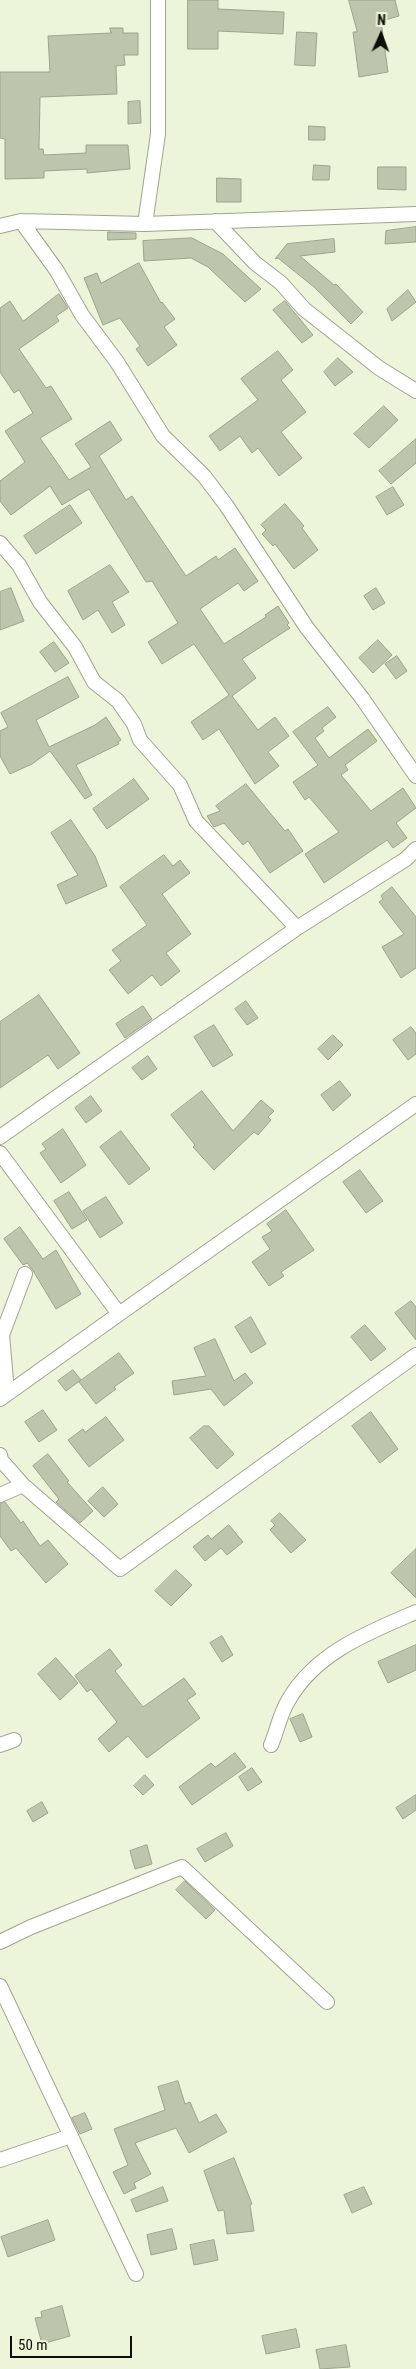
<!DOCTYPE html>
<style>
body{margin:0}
#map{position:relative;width:416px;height:2369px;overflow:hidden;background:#ecf4da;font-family:"Roboto Condensed",sans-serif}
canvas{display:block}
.north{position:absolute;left:356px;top:10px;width:50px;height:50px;-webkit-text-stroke:4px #ecf4da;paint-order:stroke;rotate:2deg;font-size:14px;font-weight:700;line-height:20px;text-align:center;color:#0d0f07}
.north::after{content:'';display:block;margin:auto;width:18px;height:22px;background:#0d0f07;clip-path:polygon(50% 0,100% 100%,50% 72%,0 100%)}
.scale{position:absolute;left:10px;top:2336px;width:122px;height:22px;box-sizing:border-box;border:2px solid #0d0f07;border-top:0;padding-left:6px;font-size:15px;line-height:18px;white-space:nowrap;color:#0d0f07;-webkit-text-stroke:4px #ecf4da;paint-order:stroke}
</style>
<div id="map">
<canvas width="416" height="2369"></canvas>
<div class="north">N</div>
<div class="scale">50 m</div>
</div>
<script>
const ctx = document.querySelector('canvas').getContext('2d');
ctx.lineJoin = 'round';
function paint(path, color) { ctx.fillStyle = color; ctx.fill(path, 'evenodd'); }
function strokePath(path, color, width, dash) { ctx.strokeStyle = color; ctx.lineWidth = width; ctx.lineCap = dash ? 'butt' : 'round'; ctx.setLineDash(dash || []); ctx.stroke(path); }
const building = new Path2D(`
 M188 0H218V9L284 12 283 34 218 31V49H188Z
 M349 0H395L399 16 381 21 388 72 359 77 353 32H357Z
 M110 28H123V33H138V55H124L125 65 116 66 117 94 40 97 39 149H43L44 155 86 153V145H128L130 169 87 173V169L44 171V178L5 179V139L0 138V72H50L48 36 111 33Z
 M297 32 317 33 315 66 295 65Z
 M140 101 141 123 128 124V102Z
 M309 126 325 127V140H309Z
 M314 165 330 166 329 180H313Z
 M378 167H406V190L378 189Z
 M217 178 241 179V202H217Z
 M416 227V242L385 244 386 231Z
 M108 232 136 233V239L108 240Z
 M192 238 223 254 261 289 245 302 208 267 191 258 144 261 143 241Z
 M334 239 335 252 300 256 334 285 336 284 363 312 351 324 314 287 278 258 275 259 287 244Z
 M139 263 161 303 162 302 175 319 164 327 177 345 148 366 136 349 140 346 120 318 103 325 84 278 97 273 101 283Z
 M408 290 416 302 392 321 387 309Z
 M59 294 68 308 56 316 59 321 19 349 46 388 51 386 72 419 40 438 69 480 91 467 75 444 110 421 122 440 99 456 126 500 132 496 186 576 216 556 218 560 235 548 258 581 244 591 238 583 200 609 224 644 266 617 265 615 278 606 289 623 287 625 290 628 242 659 256 678 232 696 258 730 275 717 289 736 268 752 279 766 255 784 219 729 203 740 191 722 229 695 194 644 162 664 148 642 178 623 152 581 146 582 89 489 62 505 50 486 11 515 0 501V481L25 462 5 431 33 413 19 390 14 393 0 372V308L10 301 23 321Z
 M285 301 313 335 302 343 273 310Z
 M278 351 293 370 281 380 306 412 281 432 302 458 279 476 258 448 252 453 240 436 220 451 209 436 258 400 241 379Z
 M338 358 353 372 335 386 324 372Z
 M384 406 398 420 369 448 354 434Z
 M416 439V463L391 484 379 471Z
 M393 487 404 505 387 515 376 497Z
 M285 504 304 526 302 528 318 550 294 569 275 544 273 546 262 534 266 530 261 525Z
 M70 505 82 523 36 554 24 536Z
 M110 565 129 592 112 602 125 625 112 633 98 610 83 620 68 591Z
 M11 588 24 621 0 630V592Z
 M376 588 385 603 373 610 364 596Z
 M378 640 392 655 373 673 359 658Z
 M54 642 69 663 55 672 40 652Z
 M397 656 407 671 396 679 385 664Z
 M68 677 79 697 36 720 49 747 95 725 106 717 121 740 118 742 119 744 76 765 92 795 85 799 50 751 32 764 10 774 0 756V731L8 727 1 713Z
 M328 707 336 717 322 728 324 731 315 738 329 758 368 729 377 741 345 765 348 770 341 775 371 811 403 788 416 808 396 823 407 838 393 848 387 840 324 883 305 854 339 832 309 797 305 800 293 782 318 765 293 732Z
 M134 779 149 799 107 829 93 809Z
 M246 784 285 831 288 829 303 851 270 873 248 841 243 845 224 823 214 827 207 816 220 811 216 806Z
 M71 820 95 856 107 886 66 904 57 885 78 875 51 833Z
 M164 855 173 866 180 860 190 873 162 894 191 934 166 953 180 971 161 986 152 975 128 994 109 970 121 961 112 950 147 925 120 887Z
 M392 887 416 917V968L401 978 382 947 404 934 379 902 383 899 381 896Z
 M39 995 80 1053 58 1069 48 1055 0 1088V1022Z
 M246 1001 258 1018 247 1025 235 1009Z
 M143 1006 152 1019 125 1038 116 1024Z
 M214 1025 233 1055 213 1067 194 1037Z
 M411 1027 416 1033V1054L408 1060 393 1040Z
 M333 1035 343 1045 328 1060 318 1049Z
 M148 1056 157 1069 142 1080 132 1068Z
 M340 1081 351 1095 333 1111 321 1095Z
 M202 1091 233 1131 261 1100 274 1111 268 1117 271 1120 258 1135 254 1132 214 1170 193 1147 195 1145 171 1115Z
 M91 1096 102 1111 86 1123 75 1108Z
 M63 1129 86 1165 61 1183 40 1153 46 1149 42 1144Z
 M121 1131 150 1169 129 1185 100 1147Z
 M360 1170 383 1201 366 1213 343 1182Z
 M69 1192 87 1220 72 1229 54 1201Z
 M106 1197 123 1223 100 1238 83 1211Z
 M286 1210 314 1250 281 1272 284 1276 269 1286 252 1262 270 1249 262 1237 272 1231 267 1224Z
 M20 1227 43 1259 56 1250 81 1294 56 1309 32 1269 27 1263 23 1265 4 1239Z
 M411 1301 416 1307V1340L395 1313Z
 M251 1317 266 1344 251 1353 235 1327Z
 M365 1325 386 1349 371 1361 351 1337Z
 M215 1339 234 1381 245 1373 253 1383 224 1406 211 1389 174 1395 172 1381 206 1376 194 1348Z
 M119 1353 134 1373 114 1387 116 1389 96 1404 79 1382Z
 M73 1370 81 1380 66 1391 58 1381Z
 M43 1410 57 1430 39 1442 25 1422Z
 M371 1412 398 1449 380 1463 352 1426Z
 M106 1417 124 1440 89 1467 68 1440 83 1429 85 1432Z
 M204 1426H209L234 1454 217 1469 190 1438Z
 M48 1454 69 1481 67 1482 93 1511 80 1523 56 1502 59 1499 33 1466Z
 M103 1487 118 1504 104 1517 88 1501Z
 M5 1502 21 1523 23 1521 40 1546 48 1540 68 1564 46 1583 16 1548 11 1551 0 1536V1504Z
 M280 1513 306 1540 291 1553 270 1530 275 1525 271 1521Z
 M229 1525 243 1542 227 1555 221 1548 205 1561 193 1547 208 1535 211 1539Z
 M416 1549V1598L391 1573Z
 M176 1570 192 1585 171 1606 155 1591Z
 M222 1636 233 1655 222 1662 210 1643Z
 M416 1645V1670L388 1683 378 1662Z
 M110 1649 122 1665 115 1671 143 1707 184 1678 196 1694 187 1700 200 1718 147 1758 128 1736 109 1752 98 1739 117 1722 91 1689 87 1692 75 1676Z
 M56 1658 78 1683 60 1700 38 1674Z
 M303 1714 312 1737 300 1742 290 1719Z
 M235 1753 246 1767 192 1805 179 1787 211 1763 215 1767Z
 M252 1768 262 1782 248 1791 239 1777Z
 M145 1775 154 1785 143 1795 134 1786Z
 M416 1795V1810L403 1819 396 1808Z
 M42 1802 48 1813 33 1822 27 1811Z
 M226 1833 233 1846 205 1862 197 1849Z
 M147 1845 152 1864 135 1869 130 1851Z
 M185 1881 215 1910 206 1919 176 1890Z
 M178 2081 185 2104 190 2102 199 2123 216 2114 227 2132 189 2153 176 2128 135 2143 151 2174 134 2183 136 2188 124 2194 113 2172 128 2165 114 2129 165 2110 158 2087Z
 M85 2113 92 2129 80 2134 72 2118Z
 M234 2158 252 2204 250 2205 254 2231 227 2234 224 2210 218 2211 204 2171Z
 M163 2187 168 2201 136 2212 131 2200Z
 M364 2187 372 2204 352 2213 344 2195Z
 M48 2220 55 2240 8 2257 1 2237Z
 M172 2229 177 2249 151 2255 147 2235Z
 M214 2240 218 2260 194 2265 190 2245Z
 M62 2306 70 2336 42 2344 35 2318 42 2317 41 2312Z
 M296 2329 300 2347 266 2354 262 2336Z
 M346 2345 350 2367 320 2369 316 2350Z`);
paint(building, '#bdc5ac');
strokePath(building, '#9ca48c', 1);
const street = new Path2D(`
 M21 221 57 271 82 315 117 362 163 436 204 476 226 505 307 628 362 698 416 776
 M215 221 255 263 281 283 304 309 379 368 416 391
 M145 224 158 134V0
 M0 226 21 221 145 224 416 214
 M0 543 19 565 40 602 75 647 94 682 118 701 134 724 140 740 180 785 196 821 297 928
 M0 1137 297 928 406 859 416 849
 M0 1153 119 1314 416 1104
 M0 1393 6 1380 2 1335 25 1274
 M0 1399 119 1314
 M0 1455 1 1460 23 1485 120 1569 416 1355
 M0 1495 23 1485
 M0 1745 14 1740
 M271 1745C277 1731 280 1714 288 1701 315 1653 367 1633 416 1612
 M0 1942 31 1927 182 1867 327 2002
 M0 1986 136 2274
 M0 2160 71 2136`);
strokePath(street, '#9ea68e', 16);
strokePath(street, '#fff', 14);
</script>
